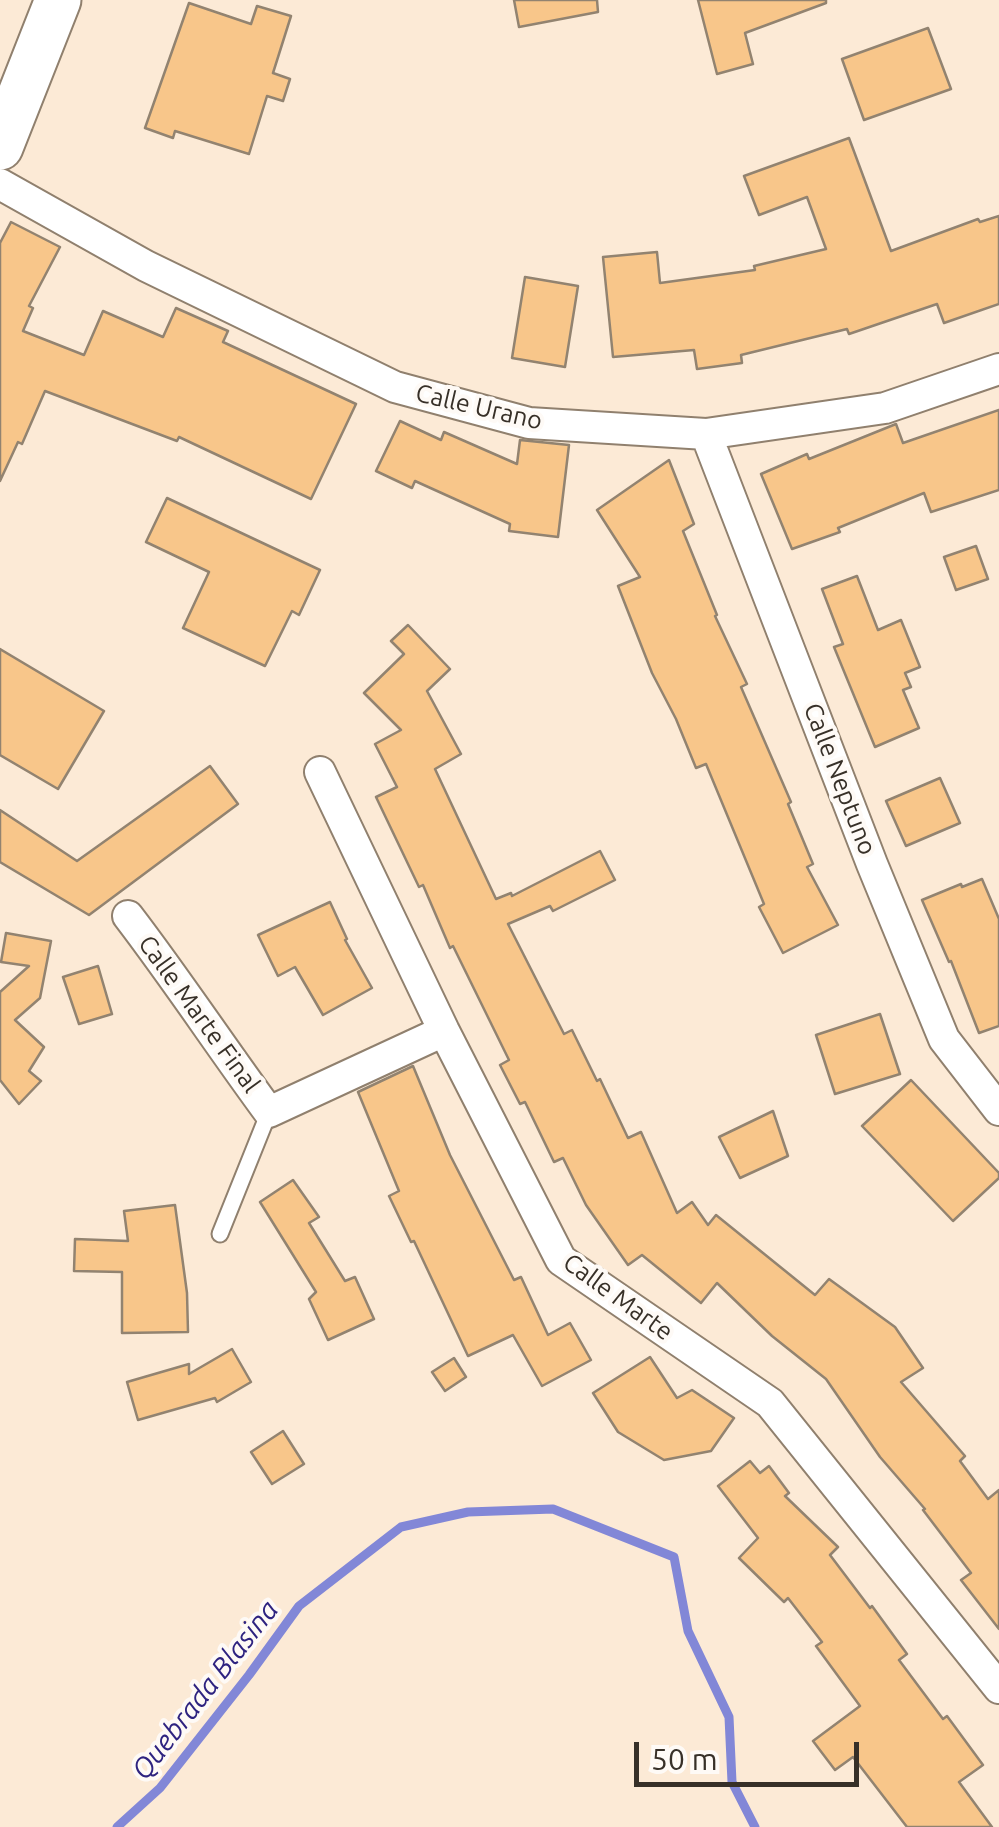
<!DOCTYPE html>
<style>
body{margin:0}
#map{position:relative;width:999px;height:1827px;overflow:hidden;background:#fcead6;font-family:Ubuntu,sans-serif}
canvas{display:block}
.scale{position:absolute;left:634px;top:1742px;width:225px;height:45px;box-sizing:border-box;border:5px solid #373028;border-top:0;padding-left:12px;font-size:30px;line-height:35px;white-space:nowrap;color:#373028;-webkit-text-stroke:8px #fefaf6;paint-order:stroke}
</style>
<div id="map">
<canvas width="999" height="1827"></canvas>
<div class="scale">50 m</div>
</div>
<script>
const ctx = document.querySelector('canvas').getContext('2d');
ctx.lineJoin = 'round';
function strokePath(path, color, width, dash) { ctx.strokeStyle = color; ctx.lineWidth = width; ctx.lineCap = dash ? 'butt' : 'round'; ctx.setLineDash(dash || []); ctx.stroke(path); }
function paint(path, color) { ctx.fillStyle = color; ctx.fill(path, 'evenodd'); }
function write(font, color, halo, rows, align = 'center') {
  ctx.font = font + ' Ubuntu,sans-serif'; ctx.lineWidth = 8; ctx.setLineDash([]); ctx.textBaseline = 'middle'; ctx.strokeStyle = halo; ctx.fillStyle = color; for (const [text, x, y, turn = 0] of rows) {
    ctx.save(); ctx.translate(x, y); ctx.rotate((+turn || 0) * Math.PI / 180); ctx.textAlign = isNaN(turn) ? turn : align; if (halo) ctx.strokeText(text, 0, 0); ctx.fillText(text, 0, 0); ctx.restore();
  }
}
strokePath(new Path2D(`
 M117 1827 160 1788 249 1675 299 1606 401 1527 468 1512 553 1509 674 1557 688 1631 729 1717 732 1782 755 1827`), '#8287d7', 9);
const building = new Path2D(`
 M514 0H597L598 12 519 27Z
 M698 0H826V3L745 33 753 64 717 74Z
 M189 3 251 24 257 6 291 16 273 73 290 79 283 101 267 96 249 154 175 131 173 138 145 128Z
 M928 28 951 89 864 120 842 59Z
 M849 138 891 251 978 219 980 222 999 216V304L944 323 937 304 849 334 847 329 741 355 742 363 697 369 694 350 613 357 603 257 657 252 660 283 755 270 754 266 826 249 807 197 759 215 744 176Z
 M11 222 60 247 29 306 33 308 23 331 84 355 103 311 163 337 176 308 228 331 223 342 356 404 311 499 179 437 177 441 45 391 22 444 18 442 0 481V243Z
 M525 277 578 286 565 367 512 358Z
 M999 410V490L931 512 924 493 838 528 840 532 792 549 761 474 807 454 809 459 896 424 903 443Z
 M400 421 441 440 444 432 517 464 520 440 569 445 558 537 509 531 510 524 415 481 412 488 376 471Z
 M669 460 694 524 683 531 717 615 715 616 747 684 741 687 791 802 788 804 813 864 807 867 838 925 783 953 759 907 764 904 706 764 696 768 676 719 652 673 618 586 640 577 597 510Z
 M167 498 320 570 299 615 292 611 265 666 183 628 209 572 146 542Z
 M976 546 988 579 956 590 944 557Z
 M857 576 878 630 901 620 920 667 905 673 911 687 903 690 919 728 875 747 834 647 843 644 822 589Z
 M408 625 450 669 427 691 461 754 435 769 496 899 511 893 512 896 600 851 615 880 553 911 550 906 508 924 564 1034 572 1030 597 1081 600 1079 628 1138 641 1132 677 1213 692 1202 708 1225 716 1215 815 1295 829 1279 895 1327 923 1368 901 1382 965 1456 960 1461 988 1499 999 1490V1629L961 1580 971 1573 923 1510 925 1509 880 1457 826 1379 772 1336 717 1283 701 1303 642 1255 628 1265 586 1205 563 1158 554 1162 525 1102 520 1104 500 1065 509 1060 453 946 450 948 423 885 419 887 376 797 397 787 375 744 401 730 364 693 404 654 391 641Z
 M0 649 104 711 58 789 0 755Z
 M210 766 238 804 89 915 0 862V810L77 861Z
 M940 778 960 823 906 846 886 801Z
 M982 879 999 919V1026L979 1033 951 961 949 962 922 900 961 884 962 887Z
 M330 902 347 939 345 940 372 988 323 1015 295 967 278 976 258 935Z
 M6 933 51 941 40 998 15 1020 44 1047 29 1071 41 1081 19 1104 0 1080V992L29 966 1 962Z
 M98 966 112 1014 79 1024 63 977Z
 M880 1014 900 1074 835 1094 816 1035Z
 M413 1066 450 1155 514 1280 521 1277 548 1335 570 1323 591 1360 542 1386 513 1335 468 1356 414 1241 411 1242 389 1196 399 1191 358 1092Z
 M911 1080 999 1173V1178L953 1221 862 1126Z
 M773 1111 788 1156 740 1178 719 1137Z
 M293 1180 319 1217 309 1223 345 1281 355 1277 374 1319 328 1340 309 1299 316 1292 260 1202Z
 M175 1205 187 1293 188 1332 122 1333V1272L74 1271 75 1239 128 1241 124 1211Z
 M232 1349 251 1382 217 1402 215 1398 138 1420 127 1382 189 1364V1374Z
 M650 1357 677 1398 692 1390 734 1418 711 1451 664 1460 618 1432 593 1393Z
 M454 1358 466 1377 445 1391 432 1372Z
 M283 1431 304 1464 272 1484 251 1452Z
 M750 1461 760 1473 769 1466 789 1493 785 1496 838 1547 830 1555 870 1608 872 1606 907 1654 899 1660 943 1719 947 1716 983 1765 959 1782 992 1827H907L853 1757 835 1770 813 1741 860 1706 816 1646 822 1642 788 1598 784 1602 739 1558 758 1538 718 1486Z`);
paint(building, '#f8c68a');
strokePath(building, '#928370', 2.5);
const lane = new Path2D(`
 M220 1234 269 1112`);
const street = new Path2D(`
 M0 184 146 266 395 387 529 423 706 434 885 408 999 369
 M706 434 872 864 944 1039 999 1110
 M320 772 444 1031 561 1260 770 1403 999 1688
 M128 916C177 980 221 1047 269 1112L444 1031`);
const secondary = new Path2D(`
 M0 147 58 0`);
strokePath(lane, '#90806e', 19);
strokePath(street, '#90806e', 34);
strokePath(secondary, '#90806e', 49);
strokePath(lane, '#fff', 15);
strokePath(street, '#fff', 30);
strokePath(secondary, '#fff', 45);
write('25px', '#373028', '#fefaf6', [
 ["Calle Urano",479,407,13],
 ["Calle Neptuno",840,779,69],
 ["Calle Marte Final",199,1014,54],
 ["Calle Marte",618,1297,36]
]);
write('italic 28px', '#2e2380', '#fefaf6', [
 ["Quebrada Blasina",205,1690,-52]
]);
</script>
